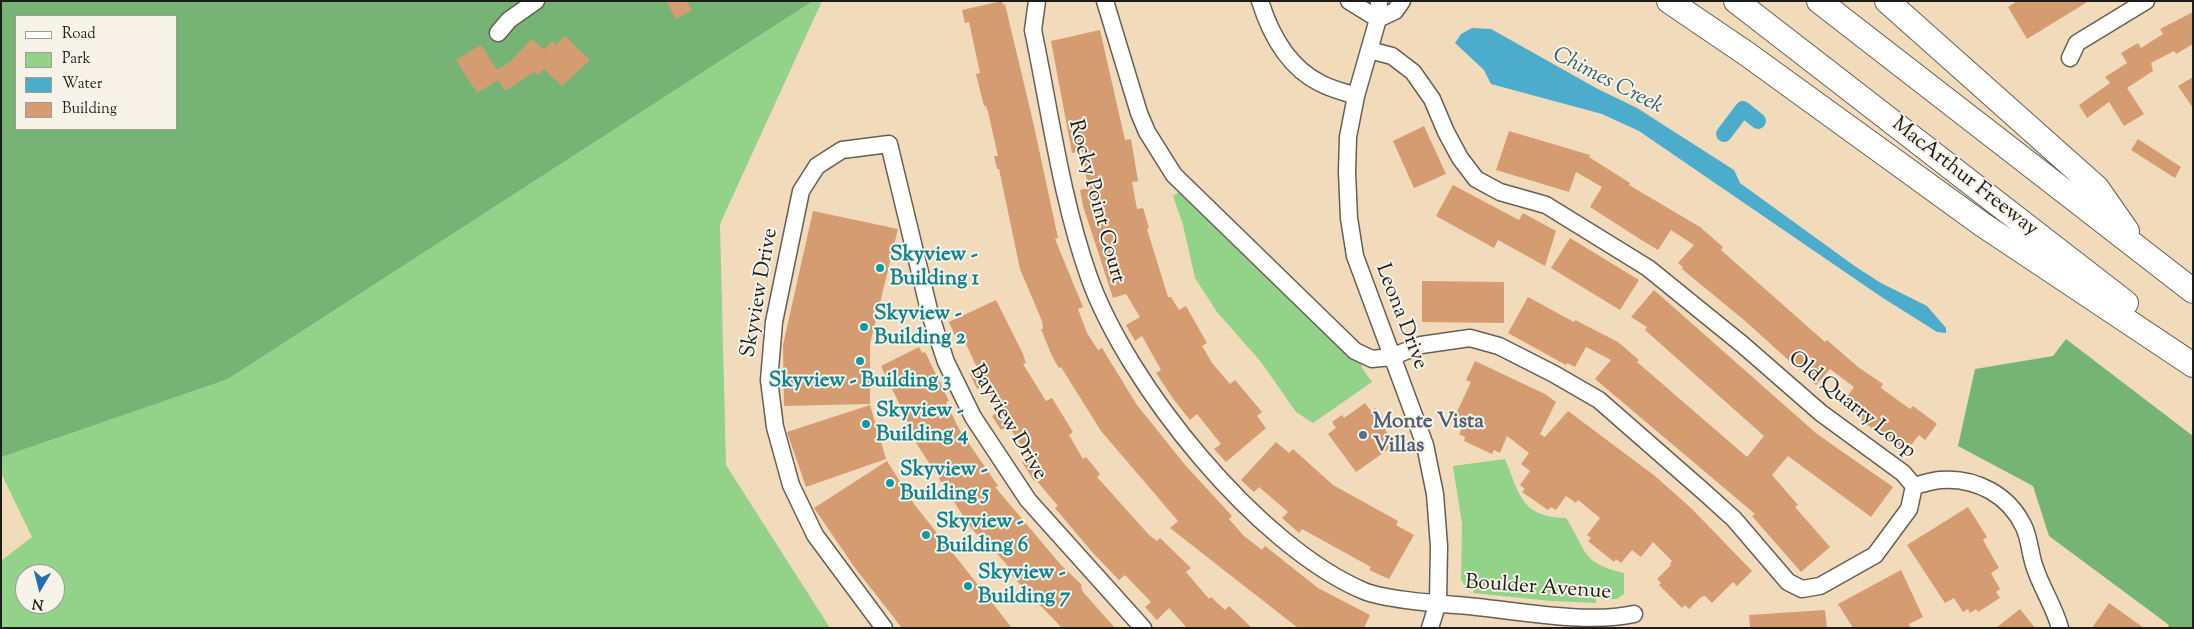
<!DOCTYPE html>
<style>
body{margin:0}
#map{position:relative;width:2194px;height:629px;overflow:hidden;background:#f1dbbb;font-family:"Sorts Mill Goudy",serif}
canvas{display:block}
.frame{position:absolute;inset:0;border:2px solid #1c1c1c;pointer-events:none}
.legend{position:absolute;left:15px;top:15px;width:162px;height:115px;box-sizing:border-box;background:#f7f3e8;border:1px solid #9f9d96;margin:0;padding:6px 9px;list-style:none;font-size:15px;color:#1c1c1c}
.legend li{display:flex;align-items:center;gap:10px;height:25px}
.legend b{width:25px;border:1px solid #9f9d96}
.north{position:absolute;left:15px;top:564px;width:50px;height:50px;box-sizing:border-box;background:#f7f3e8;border:1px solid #9f9d96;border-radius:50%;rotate:188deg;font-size:14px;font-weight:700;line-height:20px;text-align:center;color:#1c1c1c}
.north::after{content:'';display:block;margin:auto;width:18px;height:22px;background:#1f6fb2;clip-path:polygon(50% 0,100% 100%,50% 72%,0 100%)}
</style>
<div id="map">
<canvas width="2194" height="629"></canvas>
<div class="frame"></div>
<ul class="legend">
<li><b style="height:6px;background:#fff"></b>Road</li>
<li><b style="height:14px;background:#93d289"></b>Park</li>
<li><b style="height:14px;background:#4caccb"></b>Water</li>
<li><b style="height:14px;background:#d59c72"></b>Building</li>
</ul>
<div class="north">N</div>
</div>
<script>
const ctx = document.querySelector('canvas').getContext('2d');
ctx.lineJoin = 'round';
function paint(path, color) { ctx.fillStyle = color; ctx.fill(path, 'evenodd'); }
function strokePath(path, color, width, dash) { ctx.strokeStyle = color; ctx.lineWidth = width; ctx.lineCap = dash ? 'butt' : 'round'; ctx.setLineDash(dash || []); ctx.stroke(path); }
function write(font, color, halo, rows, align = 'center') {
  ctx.font = font + ' "Sorts Mill Goudy",serif'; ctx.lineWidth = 4; ctx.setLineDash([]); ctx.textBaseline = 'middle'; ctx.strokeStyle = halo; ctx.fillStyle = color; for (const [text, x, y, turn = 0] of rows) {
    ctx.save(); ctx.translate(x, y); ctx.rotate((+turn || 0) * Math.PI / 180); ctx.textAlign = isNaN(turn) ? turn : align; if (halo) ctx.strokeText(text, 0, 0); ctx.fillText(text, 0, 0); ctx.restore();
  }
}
paint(new Path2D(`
 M813 1H822L720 224 726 465 830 628H1V561L32 537 1 473V450L228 379ZM25 574H55V604H25Z
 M1181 191 1361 362 1362 368 1372 382 1313 423 1296 412 1261 362 1217 312 1195 278 1183 225 1173 196Z
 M1505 459C1520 495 1521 517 1566 518 1587 550 1580 563 1624 573V594L1617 599H1596V603L1551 601 1473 593 1474 589 1465 586 1461 579 1462 524 1453 466Z`), '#93d289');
paint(new Path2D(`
 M1 1H813L228 379 1 457ZM16 16H176V129H16Z
 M2066 339 2193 436V628H2167L2169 625 2049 536 2033 486 1958 446 1975 369 2053 356Z`), '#76b475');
paint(new Path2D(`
 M1472 28 1491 29 1507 38 1596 88 1637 108 1734 170 1740 183 1856 267 1881 283 1927 306 1946 328V333L1937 332 1880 296 1639 131 1602 114 1491 84 1484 70 1455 43 1461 34Z`), '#4caccb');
strokePath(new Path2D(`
 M1724 134 1743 109 1758 121`), '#4caccb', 16);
paint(new Path2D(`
 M666 1H687L692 10 676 19Z
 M1002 1 1003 5 1005 4 1034 126 1058 238 1055 239 1083 307 1078 309 1087 333 1098 350 1102 348 1137 405 1186 466 1232 516 1229 519 1244 536 1262 550 1265 546 1318 588 1370 615 1364 628H1298L1170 528 1178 521 1101 431 1061 367 1059 368 1052 356 1041 329H1043L1042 321 1020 269 999 169H997L994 156H998L988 112 986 106H984L976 74 980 73 969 22 965 23 962 10Z
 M2017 1H2089L2027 39 2008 7Z
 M2193 12V44L2176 54 2174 51 2151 63 2153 71 2127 88 2144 114 2124 126 2109 102 2087 118 2079 105 2110 83 2105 77 2127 63 2121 53 2138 43 2141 48 2163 34 2160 29Z
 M1100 30 1125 140 1131 139 1138 181 1132 182 1137 209 1143 208 1149 228 1147 229 1168 297H1171L1179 310 1186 306 1207 343 1202 346 1212 363 1230 384 1235 380 1262 412 1257 416 1266 428 1226 462 1214 449 1221 444 1197 414 1190 420 1174 400 1156 373 1161 370 1142 336 1135 341 1126 325 1140 317 1126 294 1113 298 1083 206 1080 190 1088 188 1082 151 1072 153 1051 41Z
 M565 36 590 60 562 86 544 69 538 75 534 72 505 91 498 80 477 93 456 60 481 45 497 70 510 62 532 39 544 50 552 41 556 45Z
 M2193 77V108L2178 86Z
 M1424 126 1446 174 1414 188 1393 141Z
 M1509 131 1590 155 1589 157 1630 183 1629 185 1700 227 1723 247 1721 250 1825 342 1827 340 1858 367 1883 384 1881 388 1910 409 1913 406 1937 424 1925 440 1919 435 1905 453 1841 405 1854 387 1830 369 1816 385 1744 320 1682 269 1683 267 1678 263 1694 245 1671 230 1658 250 1643 241 1590 207 1602 187 1576 172 1569 192 1496 170Z
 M2138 139 2181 167 2175 178 2131 150Z
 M1453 185 1519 220 1523 213 1556 231 1545 266 1498 240 1494 248 1436 216Z
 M813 211 898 229 870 344V404L784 406 783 345Z
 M1570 238 1639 280 1620 310 1551 268Z
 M1422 281 1504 282V323L1422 322Z
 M1654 290 1817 434 1893 487 1871 517 1788 456 1772 475 1798 505 1795 507 1830 547 1801 572 1752 516 1755 514 1595 379 1611 360 1586 347 1575 367 1567 363 1566 365 1508 333 1528 297 1574 322 1575 320 1618 342 1639 360 1637 362 1747 457 1764 436 1645 330 1647 327 1631 317Z
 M996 300 1023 354 1026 363 1023 364 1046 401 1052 398 1073 432 1069 435 1083 459 1086 457 1100 474 1097 477 1149 535 1157 541 1160 538 1191 568 1186 572 1209 599 1211 597 1225 610 1229 606 1252 628H1187L1169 608 1157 620 1145 607 1151 602 1125 575 1119 580 1093 553 1055 508 1058 506 1036 480 1034 481 1022 462 1029 458 1009 426 1001 430 992 416 1000 411 985 386 977 389 970 374 978 370 962 335 956 338 949 322Z
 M919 347 922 353 925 352 949 401 946 402 959 429 998 486 995 487 1061 565 1082 585 1081 587 1083 592 1115 628H1062L1017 581 1012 575 1014 573 980 534 978 536 969 525 913 438 911 439 906 428 910 426 881 366Z
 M1475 361 1545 394 1556 402 1540 434 1545 437 1568 411 1655 476 1692 509 1752 571 1737 586 1733 582 1712 603 1705 596 1701 597 1689 609 1685 605 1682 608 1659 585 1661 583 1657 579 1671 565 1670 564 1672 561 1653 542 1641 557 1632 550 1621 563 1616 559 1614 562 1588 541 1591 538 1587 535 1600 518 1578 500 1576 503 1566 496 1556 510 1551 507 1548 510 1522 492 1525 489 1520 485 1530 471 1521 464 1529 453 1507 436 1500 453 1494 450 1492 454 1464 441 1465 437 1459 434 1467 418 1456 414 1471 382 1466 380Z
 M1365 403 1371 411 1375 408 1390 427 1385 430 1396 444 1356 472 1328 434 1336 428 1332 422 1342 415 1344 418Z
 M870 405 886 459 806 487 787 432Z
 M1276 442 1289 453 1293 449 1333 485 1398 521 1396 525 1414 535 1389 579 1369 570 1371 567 1302 529 1299 533 1282 518 1288 512 1259 487 1254 492 1241 480Z
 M887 461 914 504 1012 628H902L855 568 814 508Z
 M1968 507 1987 537 1983 540 1999 568 1991 573 2000 589 1996 592 2000 598 1978 612 1976 609 1970 613 1968 609 1963 612 1954 598 1945 603 1907 545Z
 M1901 570 1923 617 1909 624 1911 628H1853L1838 604Z
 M2109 603 2144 628H2092Z
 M2020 609 2035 628H1996Z
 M1825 610 1827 628H1750L1749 615Z`), '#d59c72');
const minor = new Path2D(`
 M1037 1 1033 30C1050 111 1061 198 1089 277 1127 384 1257 546 1364 591 1389 601 1448 604 1477 607 1524 612 1589 624 1634 614
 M1105 1 1139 113 1147 132 1174 175 1355 351 1372 359 1391 357 1421 345 1470 338 1499 346 1554 374 1599 400 1703 491 1734 519 1788 582 1802 589 1820 586 1875 555 1909 509 1914 486 1903 473 1821 413 1743 345 1648 268 1546 205 1500 192 1476 179 1460 158 1446 132 1432 99 1413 72 1392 56 1369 50
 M1260 1C1270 33 1288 67 1320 83 1331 89 1344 92 1356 96
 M1349 1 1378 19
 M1379 1 1378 19 1356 96 1348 137 1347 172 1349 218 1355 256 1425 445 1435 494 1439 546 1438 602 1430 628
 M1378 19 1395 11 1402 1
 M498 33 509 20 536 1
 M2070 58 2077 43 2146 1
 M1914 486C1922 484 1931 481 1940 480 1976 477 2009 495 2024 527 2030 540 2030 555 2035 568 2042 589 2054 606 2060 628
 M884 628 815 535 791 485 775 427 769 380 774 322 801 191 817 166 842 150 889 144 930 314 946 362 973 417 1028 500 1143 628`);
const highway = new Path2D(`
 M1669 1 1747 54 1983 225 2193 365
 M1736 1 2126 303
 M1819 1 2193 291
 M1887 1 2097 188 2127 231`);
strokePath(minor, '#675f54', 19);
strokePath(highway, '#675f54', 26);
strokePath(minor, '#fff', 16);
strokePath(highway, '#fff', 24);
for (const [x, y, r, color] of [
 [880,268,5,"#0f9aa8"],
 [864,327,5,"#0f9aa8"],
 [860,361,5,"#0f9aa8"],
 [866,424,5,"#0f9aa8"],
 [1363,435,5,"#5c6f8a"],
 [890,483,5,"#0f9aa8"],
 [926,535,5,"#0f9aa8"],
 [968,586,5,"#0f9aa8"]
]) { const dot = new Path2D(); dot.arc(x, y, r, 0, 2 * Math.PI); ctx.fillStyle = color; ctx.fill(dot); strokePath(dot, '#f7f3e8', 2); }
write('21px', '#1c1c1c', '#f7f3e8', [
 ["MacArthur Freeway",1964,178,38],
 ["Rocky Point Court",1095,202,75],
 ["Skyview Drive",761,293,-80],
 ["Leona Drive",1400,317,69],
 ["Old Quarry Loop",1851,406,39],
 ["Bayview Drive",1007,423,59],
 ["Boulder Avenue",1538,589,4]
]);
write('bold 21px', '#0d838f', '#f7f3e8', [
 ["Skyview -",890,256],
 ["Building 1",890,280],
 ["Skyview -",874,315],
 ["Building 2",874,339],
 ["Skyview - Building 3",860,382,"center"],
 ["Skyview -",876,412],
 ["Building 4",876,436],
 ["Skyview -",900,471],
 ["Building 5",900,495],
 ["Skyview -",936,523],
 ["Building 6",936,547],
 ["Skyview -",978,574],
 ["Building 7",978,598]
], 'left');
write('bold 21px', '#4e5e75', '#f7f3e8', [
 ["Monte Vista",1373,423],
 ["Villas",1373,447]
], 'left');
write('italic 22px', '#325d6b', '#f7f3e8', [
 ["Chimes Creek",1607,82,27]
]);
</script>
